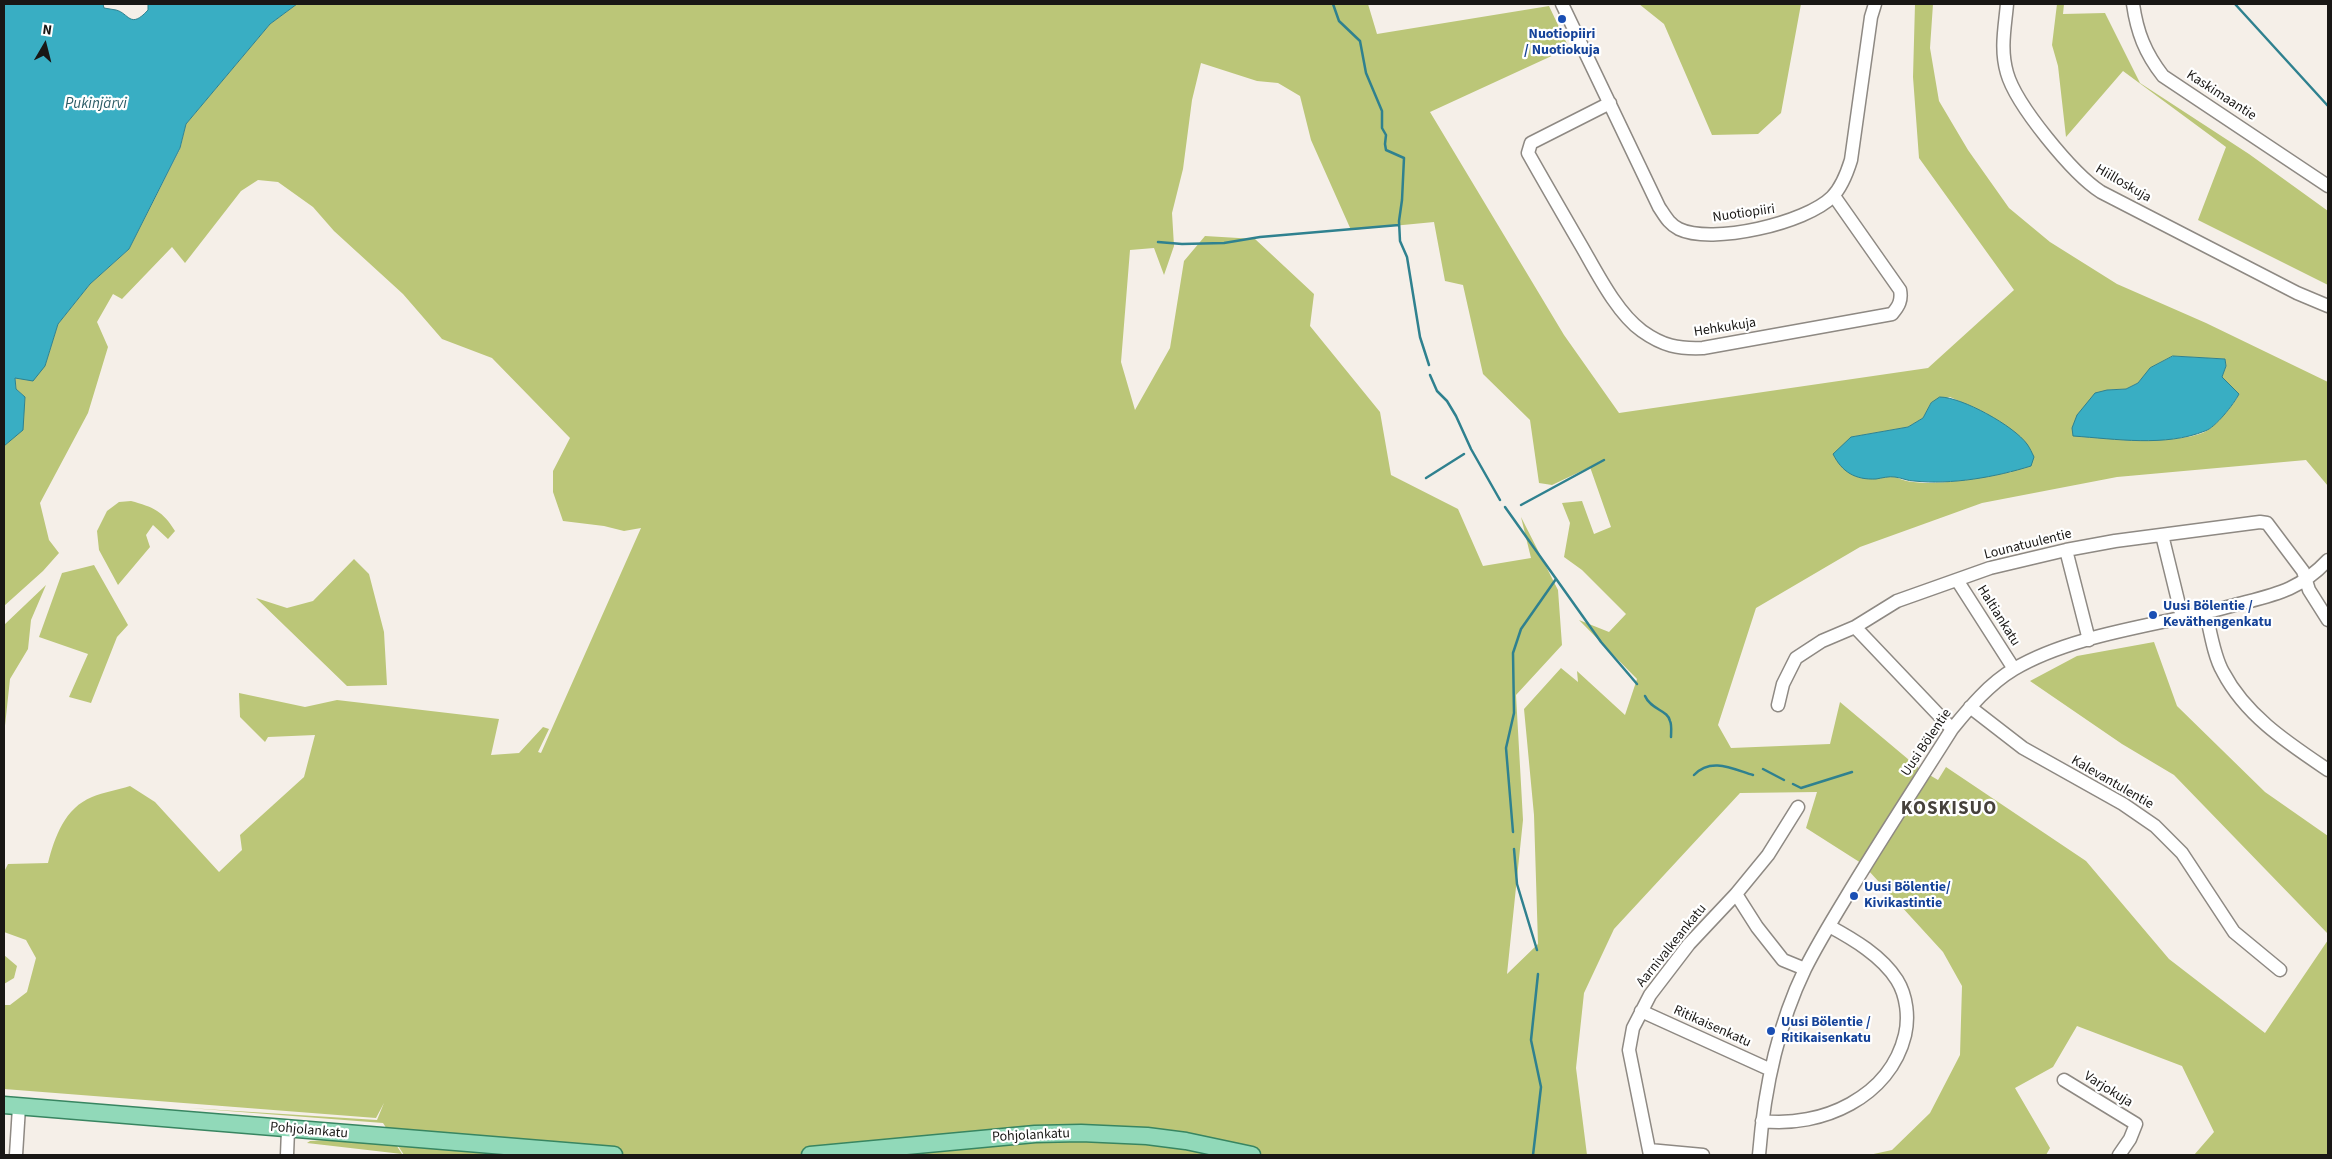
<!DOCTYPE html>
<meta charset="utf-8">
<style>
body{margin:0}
#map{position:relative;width:2332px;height:1159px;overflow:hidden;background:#f5efe8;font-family:"Source Sans 3",sans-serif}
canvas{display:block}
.frame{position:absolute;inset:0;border:5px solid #191715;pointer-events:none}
.north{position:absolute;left:20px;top:20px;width:50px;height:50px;-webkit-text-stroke:4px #fff;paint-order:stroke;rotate:8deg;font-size:14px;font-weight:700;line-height:20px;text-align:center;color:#191715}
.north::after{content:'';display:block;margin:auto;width:18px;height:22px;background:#191715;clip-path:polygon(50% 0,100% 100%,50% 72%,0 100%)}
</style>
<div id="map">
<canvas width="2332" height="1159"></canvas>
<div class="frame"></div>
<div class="north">N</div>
</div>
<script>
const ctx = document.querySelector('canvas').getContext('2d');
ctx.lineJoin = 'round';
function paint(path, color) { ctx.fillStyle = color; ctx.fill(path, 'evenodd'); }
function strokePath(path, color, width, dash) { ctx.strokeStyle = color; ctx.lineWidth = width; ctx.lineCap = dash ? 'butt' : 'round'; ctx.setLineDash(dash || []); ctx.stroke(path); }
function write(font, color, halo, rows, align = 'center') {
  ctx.font = font + ' "Source Sans 3",sans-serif'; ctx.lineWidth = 4.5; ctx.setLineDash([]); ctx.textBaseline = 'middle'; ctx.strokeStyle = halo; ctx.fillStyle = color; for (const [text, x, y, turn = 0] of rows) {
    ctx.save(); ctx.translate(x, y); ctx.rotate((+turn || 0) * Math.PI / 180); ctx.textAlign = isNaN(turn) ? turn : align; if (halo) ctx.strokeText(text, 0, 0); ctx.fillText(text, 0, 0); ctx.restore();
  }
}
paint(new Path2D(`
 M297 4H1368L1377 34 1549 6 1569 48 1430 112 1564 335 1619 413 1928 368 2014 290 1919 158 1913 77 1915 4H1933L1930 48 1939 101 1968 150 2009 208 2050 242 2117 284 2206 323 2328 382V486L2306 460 2117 477 1982 503 1860 547 1756 608 1718 725 1731 748 1830 744 1840 702 1921 770 1938 780 1946 767 2086 861 2169 959 2265 1033 2328 940V1155H2194L2214 1132 2182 1066 2077 1026 2053 1067 2015 1088 2050 1148 2046 1155H1869L1892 1150 1930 1113 1960 1055 1962 986 1943 952 1868 870 1861 863 1806 828 1817 792 1740 793 1614 929 1584 993 1576 1068 1587 1155H404L383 1123 189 1108 377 1120 384 1103 376 1118 4 1089V1005H10L27 992 36 958 26 940 4 932V872L8 864 48 863C55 836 65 808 92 797 104 792 117 790 130 786L155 802 219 872 242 850 240 835 304 777 315 735 268 737 265 742 240 717 239 693 305 707 337 700 499 719 491 755 519 753 543 727 549 729 538 752 541 753 641 528 624 531 604 526 563 521 553 492V471L570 438 492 358 442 339 403 294 334 231 313 207 278 182 258 180 241 191 185 263 172 247 122 299 113 294 97 322 108 347 88 413 40 503 49 540 59 553 43 571 4 606V446L22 430 25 397 16 389 15 377 45 366 58 324 90 284 129 249 180 149 186 124 270 24ZM1201 63 1257 81 1278 83 1300 96 1311 140 1351 230 1434 222 1445 281 1463 285 1483 374 1530 420 1539 483 1552 485 1590 467 1611 527 1594 534 1582 501 1562 503 1570 523 1564 557 1582 570 1626 614 1609 632 1579 620 1637 679 1625 715 1577 671 1578 682 1561 668 1524 709 1534 815 1538 944 1507 974 1523 820 1516 695 1562 645 1558 590 1521 517 1531 558 1483 566 1458 509 1391 475 1380 412 1310 326 1314 294 1255 239 1205 236 1184 261 1170 348 1135 410 1121 362 1130 250 1154 248 1164 275 1174 246 1172 213 1183 169 1192 100ZM2173 356 2225 359 2226 366 2222 377 2239 394C2233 406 2219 422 2208 430 2195 439 2161 440 2146 439L2107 390 2126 389 2138 383 2151 368ZM1950 397 1986 413 2012 472C1982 476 1920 492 1894 476 1880 468 1864 448 1851 437L1908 427 1923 418 1931 403Z
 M1639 4H1801L1781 113 1758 134 1712 135 1664 24Z
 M2057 4H2064L2063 14 2105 13 2140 83 2249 154 2328 211V285L2198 220 2226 147 2123 71 2066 137 2058 66 2052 45Z
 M131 501C153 507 163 511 175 531L168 539 153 525 146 535 150 547 118 585 99 550 97 531 107 511 119 502Z
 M354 559 369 574 384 632 387 685 347 686 256 598 287 608 313 601Z
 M94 565 128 625 117 637 91 703 69 697 88 654 39 637 62 573Z
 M46 585 31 620 28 649 10 679 4 735V625Z
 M2154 642 2177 706 2265 792 2328 836V934L2174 775 2122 744 2030 681 2077 656Z
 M4 955 17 966 14 978 4 984Z
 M328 1140 395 1143 402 1154 307 1143 310 1141Z`), '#bbc678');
const water = new Path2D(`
 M4 4H103L104 8C108 9 112 9 116 10 129 13 130 30 148 10V4H297L270 24 186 124 180 148 129 249 90 284 58 324 45 366 33 381 15 378 16 389 25 397 23 430 4 446Z
 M2173 356 2225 359 2226 366 2222 377 2239 394C2234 404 2215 428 2205 431 2165 447 2116 439 2073 436L2072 428 2077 415 2095 393 2107 390 2126 389 2138 383 2150 368Z
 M1940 397C1962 397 2014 426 2027 444 2030 448 2032 453 2034 457L2031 466C1996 477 1951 485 1914 481 1908 481 1902 478 1895 477 1889 476 1882 478 1876 479 1855 480 1842 472 1833 454L1851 437 1908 427 1923 418 1931 403Z`);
paint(water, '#39aec3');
strokePath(water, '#2f818f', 1);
strokePath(new Path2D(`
 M1333 4 1339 21 1360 41 1366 73 1382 111V128L1386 135 1385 144 1386 150 1404 158 1402 200 1399 221 1400 241 1407 257 1420 337 1429 365
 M2235 4 2328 106
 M1158 242 1182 244 1224 243 1260 237 1399 225
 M1430 375 1437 391 1447 401 1456 416 1471 449 1500 500
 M1426 478 1464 454
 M1521 505 1604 460
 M1505 507 1601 642 1637 684
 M1645 696C1651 710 1668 710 1670 721 1672 725 1671 732 1671 737
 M1763 769 1784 780
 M1694 775C1711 757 1733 769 1753 775
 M1793 784 1801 788 1852 772
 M1513 832 1506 748 1514 713 1513 653 1521 629 1556 579
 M1514 849 1517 884 1537 950
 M1533 1155 1541 1087 1531 1040 1538 974`), '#2f818f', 2.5);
const minor = new Path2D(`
 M1562 4 1659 207C1665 216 1669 224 1679 229 1712 245 1806 223 1832 197 1841 188 1847 173 1851 160L1871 17 1875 4
 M2007 4C2005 27 2000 49 2007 73 2016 105 2073 174 2101 192L2297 293 2328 306
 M2133 4C2137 32 2145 53 2163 76L2328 186
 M1610 103 1531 143 1528 153C1546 185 1564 216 1582 247 1597 273 1617 313 1642 331 1663 346 1678 349 1703 348L1892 314C1899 306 1902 300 1900 290L1834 196
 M2162 535 2182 617
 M2066 550 2089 640
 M1957 580 2014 669
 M2206 613C2210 630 2214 657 2223 672 2246 716 2288 743 2328 770
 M1855 627 1952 729
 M1778 705 1783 684 1796 658 1822 641 1855 627 1897 601 1990 568 2066 550 2115 541 2260 522 2267 523 2303 571 2309 590 2328 620
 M1970 707 2023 748 2123 804 2155 826 2182 853 2234 932 2280 970
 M1736 894 1757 927 1783 960 1805 969
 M1641 1011 1771 1070
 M2064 1080 2136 1124 2130 1139 2119 1155
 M1762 1121C1822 1128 1890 1097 1905 1035 1909 1018 1907 996 1897 980 1882 956 1853 939 1829 926
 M1649 1150 1703 1155
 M16 1155 19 1107
 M287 1155 288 1130
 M1650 1155 1629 1050 1633 1028 1650 995 1689 944 1736 894 1768 855 1798 807
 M1759 1155C1764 1091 1777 1027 1805 969 1817 945 1831 922 1845 899 1879 842 1916 786 1952 729 1970 707 1989 684 2014 669 2075 633 2163 625 2231 606 2272 595 2298 592 2328 560`);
const major = new Path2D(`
 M4 1105 614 1155
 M810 1155 1035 1134 1081 1133 1147 1136 1186 1141 1252 1155`);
strokePath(minor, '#8e8983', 15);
strokePath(major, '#388561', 19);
strokePath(minor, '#fff', 12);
strokePath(major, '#91d9b9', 16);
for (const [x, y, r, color] of [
 [1562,19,5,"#1a4fb4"],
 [2153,615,5,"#1a4fb4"],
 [1854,896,5,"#1a4fb4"],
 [1771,1031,5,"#1a4fb4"]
]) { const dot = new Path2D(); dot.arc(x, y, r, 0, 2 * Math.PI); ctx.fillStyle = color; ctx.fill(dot); strokePath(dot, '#fff', 2); }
write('bold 14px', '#164399', '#fff', [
 ["Nuotiopiiri",1562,35,"center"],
 ["/ Nuotiokuja",1562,51,"center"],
 ["Uusi Bölentie /",2163,607],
 ["Keväthengenkatu",2163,623],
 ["Uusi Bölentie/",1864,888],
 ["Kivikastintie",1864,904],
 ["Uusi Bölentie /",1781,1023],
 ["Ritikaisenkatu",1781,1039]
], 'left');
write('14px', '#191715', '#fff', [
 ["Kaskimaantie",2221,96,33],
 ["Hiilloskuja",2123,184,30],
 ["Nuotiopiiri",1744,214,-8],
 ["Hehkukuja",1725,328,-9],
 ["Lounatuulentie",2028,545,-14],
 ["Haltiankatu",1998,616,58],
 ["Uusi Bölentie",1927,743,-56],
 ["Kalevantulentie",2112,783,30],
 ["Aarnivalkeankatu",1672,946,-51],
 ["Ritikaisenkatu",1712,1027,24],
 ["Varjokuja",2108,1090,32],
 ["Pohjolankatu",309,1131,5],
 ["Pohjolankatu",1031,1136,-3]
]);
write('italic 15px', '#2d5d67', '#fff', [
 ["Pukinjärvi",96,105]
]);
ctx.letterSpacing = '1px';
write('bold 19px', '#46413c', '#fff', [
 ["KOSKISUO",1949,810]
]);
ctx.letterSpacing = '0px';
</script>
